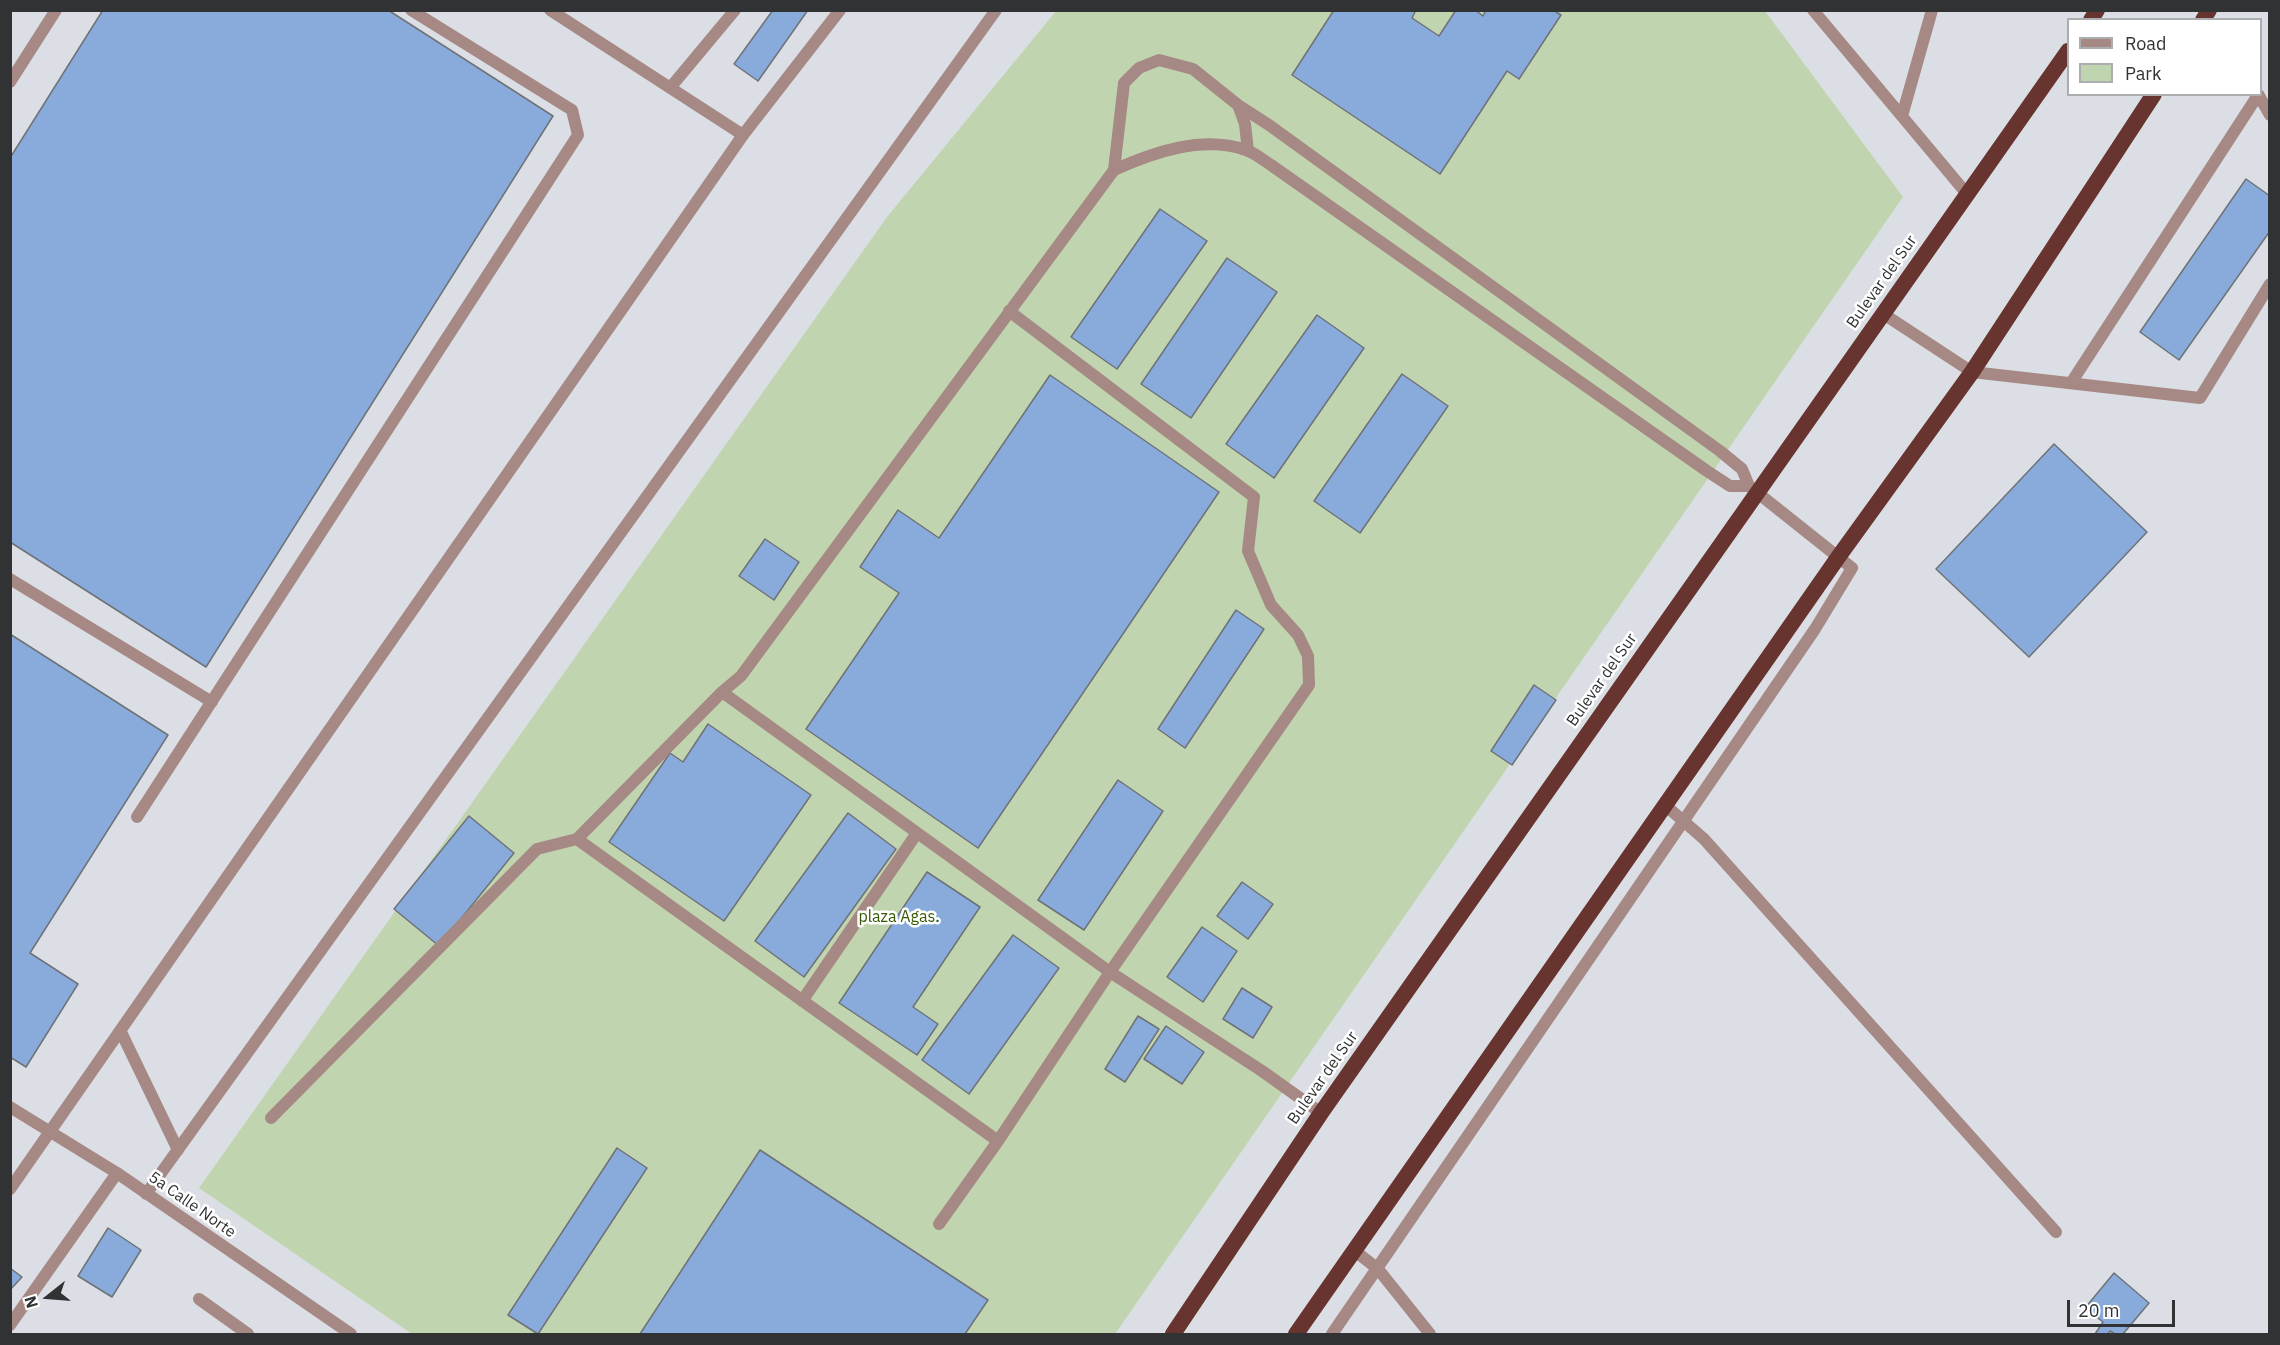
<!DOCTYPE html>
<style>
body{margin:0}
#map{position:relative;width:2280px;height:1345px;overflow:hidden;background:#dbdfe5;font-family:"IBM Plex Sans",sans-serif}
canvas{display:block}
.frame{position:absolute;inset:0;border:12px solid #303234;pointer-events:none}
.legend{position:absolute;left:2067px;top:18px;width:195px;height:78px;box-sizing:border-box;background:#fff;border:2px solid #acadae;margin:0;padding:8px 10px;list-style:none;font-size:18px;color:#303234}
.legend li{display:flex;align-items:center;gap:12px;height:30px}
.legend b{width:30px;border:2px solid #acadae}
.north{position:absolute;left:18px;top:1267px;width:60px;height:60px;-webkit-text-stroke:4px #fff;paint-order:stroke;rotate:253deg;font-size:16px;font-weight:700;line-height:24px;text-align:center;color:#303234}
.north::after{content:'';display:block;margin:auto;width:21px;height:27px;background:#303234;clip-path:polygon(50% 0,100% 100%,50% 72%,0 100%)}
.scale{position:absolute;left:2067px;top:1300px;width:108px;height:27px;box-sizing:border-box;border:3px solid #303234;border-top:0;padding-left:8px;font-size:18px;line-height:21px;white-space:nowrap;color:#303234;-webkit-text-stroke:4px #fff;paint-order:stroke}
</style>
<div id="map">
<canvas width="2280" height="1345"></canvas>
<div class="frame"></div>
<ul class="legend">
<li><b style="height:8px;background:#a68884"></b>Road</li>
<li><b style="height:16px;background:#c0d5af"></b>Park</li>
</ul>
<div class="north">N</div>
<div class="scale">20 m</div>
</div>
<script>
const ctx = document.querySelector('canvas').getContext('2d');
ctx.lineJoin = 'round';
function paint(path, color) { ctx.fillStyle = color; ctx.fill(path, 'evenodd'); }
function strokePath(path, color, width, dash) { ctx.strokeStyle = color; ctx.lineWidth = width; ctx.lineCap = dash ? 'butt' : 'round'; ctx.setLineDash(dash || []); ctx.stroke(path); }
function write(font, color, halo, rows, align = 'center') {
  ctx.font = font + ' "IBM Plex Sans",sans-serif'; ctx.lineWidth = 5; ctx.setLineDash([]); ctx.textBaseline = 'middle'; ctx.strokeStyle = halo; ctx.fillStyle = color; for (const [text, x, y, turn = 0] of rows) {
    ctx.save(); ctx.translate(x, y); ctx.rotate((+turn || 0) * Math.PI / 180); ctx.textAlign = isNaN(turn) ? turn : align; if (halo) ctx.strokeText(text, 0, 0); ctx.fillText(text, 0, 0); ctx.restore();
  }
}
paint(new Path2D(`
 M1056 11H1765L1903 197 1115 1334H412L199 1188 887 217Z`), '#c0d5af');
const building = new Path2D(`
 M103 10H388L553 116 206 667 10 542V158Z
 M773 10H808L758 81 734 64Z
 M1334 10H1416L1412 18 1439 36 1456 10H1475L1483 16 1486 10H1553L1561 15 1519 79 1507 71 1440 174 1292 75Z
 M2246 179 2270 196V231L2179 360 2140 332Z
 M1160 209 1207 241 1117 369 1071 337Z
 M1227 258 1277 292 1191 418 1141 384Z
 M1317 315 1364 348 1274 478 1226 444Z
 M1402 374 1448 406 1360 533 1314 501Z
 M1050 375 1219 492 978 848 806 729 899 593 860 567 898 510 939 538Z
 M2054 444 2147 532 2029 657 1936 569Z
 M765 539 799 562 774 600 739 576Z
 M1236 610 1264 629 1185 748 1158 729Z
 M10 634 168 735 30 953 78 984 26 1067 10 1057Z
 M1534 685 1556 700 1512 765 1491 751Z
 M708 724 811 795 724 921 609 842 670 753 683 762Z
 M1118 780 1163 811 1084 930 1038 900Z
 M848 813 896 849 804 977 755 941Z
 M469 816 514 853 439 946 394 909Z
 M927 872 980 907 913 1007 938 1024 917 1055 839 1003Z
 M1242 882 1273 904 1248 939 1217 916Z
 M1202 927 1237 951 1203 1002 1167 977Z
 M1013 935 1059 968 969 1094 922 1060Z
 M1242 988 1272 1007 1253 1038 1223 1019Z
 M1138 1016 1159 1029 1125 1082 1105 1069Z
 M1166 1026 1204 1052 1182 1084 1144 1059Z
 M617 1148 647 1168 538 1334 508 1315Z
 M760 1150 988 1300 965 1334H640Z
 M108 1228 141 1250 112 1297 78 1276Z
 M10 1268 22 1277 10 1290Z
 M2114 1273 2149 1303 2123 1334H2115L2110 1331 2108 1334H2095L2103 1322 2085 1308Z`);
paint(building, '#89abdc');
strokePath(building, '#6e7277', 1.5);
strokePath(new Path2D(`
 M550 10 743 135
 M1813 10 1967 194
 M10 82 56 10
 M670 88 735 10
 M2258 94 2270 115
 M1238 105 1269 125 1720 451 1742 469 1749 486 1852 568 1815 629 1332 1334
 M1902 116 1932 10
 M1114 170 1124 83 1139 68 1159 60 1193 69 1238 105 1245 124 1248 151
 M1882 313 1972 372 2200 398 2270 284
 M2071 383 2258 95
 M10 579 212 702
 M1665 805 1704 839 2056 1232
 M137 817 578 135 572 110 411 10
 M577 839 722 692
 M802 1001 917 833
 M1321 1113 1262 1071 1110 972 722 692 741 676 1114 170C1154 152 1203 135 1246 150 1255 153 1263 160 1271 165L1707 471 1730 486H1749
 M271 1118 537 849 577 839 998 1141
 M939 1224 998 1141 1110 972 1309 685 1308 656 1298 635 1271 605 1248 551 1254 497 1009 311
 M1355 1251 1378 1269 1430 1334
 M199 1299 248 1334`), '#a68884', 12);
strokePath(new Path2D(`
 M121 1032 178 1150
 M10 1107 117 1173 351 1334
 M10 1189 743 135 840 10
 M146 1194 996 10
 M10 1325 117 1173`), '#a68884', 12);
strokePath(new Path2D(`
 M2091 20 2097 10
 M2203 20 2209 10
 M1173 1334 1321 1113 2068 51
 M1296 1334 1839 556 1972 372 2154 94`), '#683430', 16);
write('16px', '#303234', '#fff', [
 ["Bulevar del Sur",1882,282,-55],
 ["Bulevar del Sur",1602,680,-55],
 ["Bulevar del Sur",1323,1078,-55],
 ["5a Calle Norte",192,1205,35]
]);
write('16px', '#375905', '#fff', [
 ["plaza Agas.",899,917]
]);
</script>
